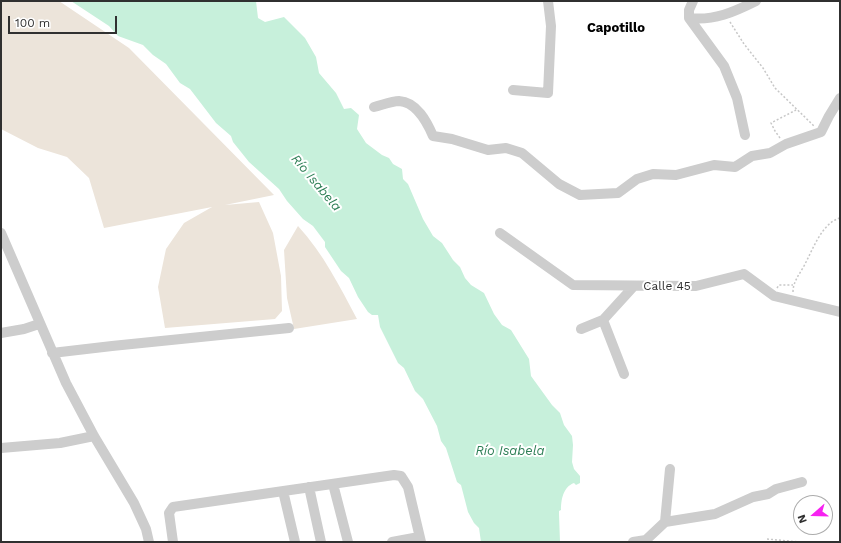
<!DOCTYPE html>
<meta charset="utf-8">
<style>
body{margin:0}
#map{position:relative;width:841px;height:543px;overflow:hidden;background:#fff;font-family:"Work Sans",sans-serif}
canvas{display:block}
.frame{position:absolute;inset:0;border:2px solid #303030;pointer-events:none}
.north{position:absolute;left:793px;top:495px;width:40px;height:40px;box-sizing:border-box;background:#fff;border:1px solid #acacac;border-radius:50%;rotate:250deg;font-size:11px;font-weight:700;line-height:16px;text-align:center;color:#303030}
.north::after{content:'';display:block;margin:auto;width:14px;height:18px;background:#f722f1;clip-path:polygon(50% 0,100% 100%,50% 72%,0 100%)}
.scale{position:absolute;left:8px;top:16px;width:109px;height:18px;box-sizing:border-box;border:2px solid #303030;border-top:0;padding-left:5px;font-size:12px;line-height:14px;white-space:nowrap;color:#303030;-webkit-text-stroke:3px #fff;paint-order:stroke}
</style>
<div id="map">
<canvas width="841" height="543"></canvas>
<div class="frame"></div>
<div class="north">N</div>
<div class="scale">100 m</div>
</div>
<script>
const ctx = document.querySelector('canvas').getContext('2d');
ctx.lineJoin = 'round';
function paint(path, color) { ctx.fillStyle = color; ctx.fill(path, 'evenodd'); }
function strokePath(path, color, width, dash) { ctx.strokeStyle = color; ctx.lineWidth = width; ctx.lineCap = dash ? 'butt' : 'round'; ctx.setLineDash(dash || []); ctx.stroke(path); }
function write(font, color, halo, rows, align = 'center') {
  ctx.font = font + ' "Work Sans",sans-serif'; ctx.lineWidth = 4; ctx.setLineDash([]); ctx.textBaseline = 'middle'; ctx.strokeStyle = halo; ctx.fillStyle = color; for (const [text, x, y, turn = 0] of rows) {
    ctx.save(); ctx.translate(x, y); ctx.rotate((+turn || 0) * Math.PI / 180); ctx.textAlign = isNaN(turn) ? turn : align; if (halo) ctx.strokeText(text, 0, 0); ctx.fillText(text, 0, 0); ctx.restore();
  }
}
paint(new Path2D(`
 M1 1H59L129 48 274 195 225 205 259 202 273 233 281 276 282 311 275 319 165 328 158 287 166 249 184 223 212 207 104 228 89 178 67 157 38 148 1 129Z
 M298 226C323 253 340 287 357 319L294 329 287 298 284 250Z`), '#ece4da');
paint(new Path2D(`
 M71 1H256L258 18 265 22 284 17 305 38 316 57 319 73 336 93 344 109 351 108 359 115 357 129 366 143 382 155 389 158 393 164 402 169 403 179 408 184 423 219 433 236 442 243 453 260 460 267 465 278 471 285 484 293 494 314 502 325 511 330 529 359 531 376 552 405 560 413 564 425 572 436 573 445 572 462 574 469 580 476V483L576 485 574 483C563 487 561 500 561 510L559 511V514L560 542H481L479 528 474 523 468 512 461 485 457 482 446 448 441 441 437 426 423 399 415 391 404 368 398 363 380 327 378 315H372L368 312 358 297 349 278 341 271 325 247V242L313 226 303 219 287 201 279 189 249 162 233 142 231 136 216 123 190 89 180 83 166 64 153 55 143 45 118 36 109 26Z`), '#c7f0db');
strokePath(new Path2D(`
 M730 22 744 44 763 68 775 88 814 126
 M780 138 775 131 771 123 796 110
 M777 288 779 285H793
 M793 292C793 281 800 274 805 264 813 249 822 223 840 218
 M767 539 799 542`), '#c7c7c7', 1.5, [2, 2]);
strokePath(new Path2D(`
 M693 1 689 10V18L724 66 737 98 745 135
 M689 18C714 21 734 12 756 1
 M513 90 548 93 551 26 548 1
 M374 107C382 105 392 101 399 101 417 102 427 122 433 136L452 139 488 150 506 148 522 153 559 184 580 195 618 193 637 179 653 174 676 175 714 165 735 167 752 156 770 153 786 144 821 132 829 116 840 98
 M1 233 66 383 94 436 134 503 146 529 149 542
 M500 233 573 285 696 286 744 274 774 296 840 312
 M581 329 603 320
 M1 333 24 329 39 324
 M52 353 112 346 289 328
 M624 374 603 320 634 286
 M1 448 60 443 94 436
 M333 484 348 542
 M309 487 321 542
 M283 491 295 542
 M665 522 670 469
 M173 542 169 513 173 507 394 475 401 476 408 487 421 542
 M392 542 419 537
 M633 542 646 540 665 522 715 514 753 497 768 494 776 489 802 482`), '#cdcdcd', 10);
write('12px', '#303030', '#fff', [
 ["Calle 45",667,286]
]);
write('bold 13px', '#000', '#fff', [
 ["Capotillo",616,28]
]);
write('italic 13px', '#2e7f56', '#fff', [
 ["Río Isabela",316,183,50],
 ["Río Isabela",510,451]
]);
</script>
